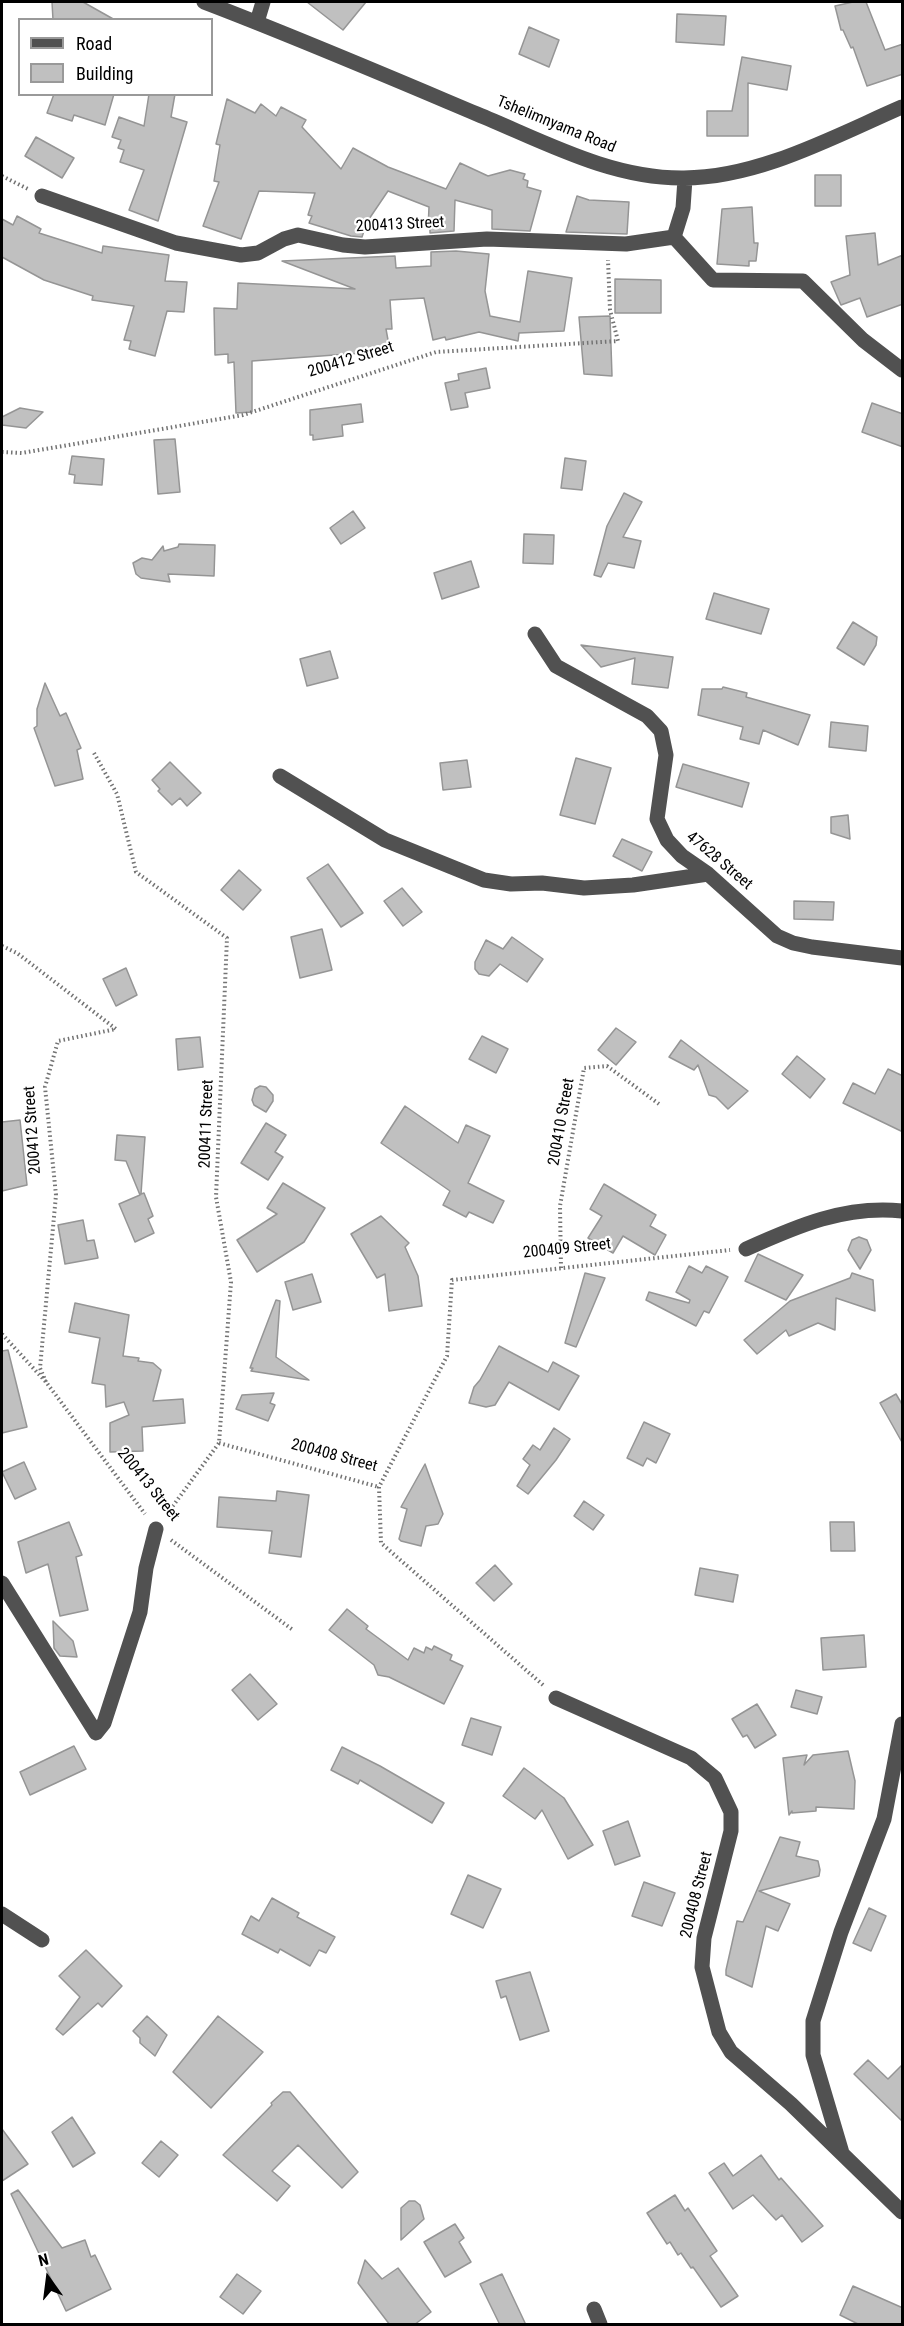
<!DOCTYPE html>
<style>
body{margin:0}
#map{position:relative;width:904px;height:2326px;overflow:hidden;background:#fff;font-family:"Roboto Condensed",sans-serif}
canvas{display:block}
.frame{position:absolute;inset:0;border:3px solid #000;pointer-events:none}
.legend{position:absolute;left:18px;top:18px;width:195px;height:78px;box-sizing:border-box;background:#fff;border:2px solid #999;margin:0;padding:8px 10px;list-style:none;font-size:18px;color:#000}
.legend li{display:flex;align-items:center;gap:12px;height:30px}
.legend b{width:30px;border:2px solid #999}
.north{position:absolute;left:18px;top:2248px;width:60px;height:60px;-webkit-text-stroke:4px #fff;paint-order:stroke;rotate:346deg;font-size:16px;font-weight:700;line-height:24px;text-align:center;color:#000}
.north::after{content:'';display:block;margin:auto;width:21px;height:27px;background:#000;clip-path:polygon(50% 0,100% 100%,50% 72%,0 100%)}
</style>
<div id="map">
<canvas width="904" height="2326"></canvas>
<div class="frame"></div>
<ul class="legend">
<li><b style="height:8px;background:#515151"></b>Road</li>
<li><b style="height:16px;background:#c0c0c0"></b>Building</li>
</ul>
<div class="north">N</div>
</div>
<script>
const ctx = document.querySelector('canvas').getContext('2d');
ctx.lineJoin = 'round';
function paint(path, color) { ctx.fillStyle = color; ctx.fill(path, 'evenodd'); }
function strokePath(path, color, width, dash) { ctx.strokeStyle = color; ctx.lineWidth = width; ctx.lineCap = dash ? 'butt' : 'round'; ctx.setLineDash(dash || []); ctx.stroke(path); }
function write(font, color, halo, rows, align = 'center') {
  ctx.font = font + ' "Roboto Condensed",sans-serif'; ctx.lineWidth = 4.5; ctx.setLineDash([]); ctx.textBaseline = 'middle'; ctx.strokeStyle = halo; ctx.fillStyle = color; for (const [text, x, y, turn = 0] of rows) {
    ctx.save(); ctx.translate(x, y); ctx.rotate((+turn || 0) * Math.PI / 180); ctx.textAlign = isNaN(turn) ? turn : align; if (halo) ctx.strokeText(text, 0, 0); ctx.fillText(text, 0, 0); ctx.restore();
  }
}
const building = new Path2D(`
 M52 2H83L115 20H53Z
 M307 2H366L343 30Z
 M853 2H866L885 50 903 44V74L867 86 853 47 851 48 843 30H841L835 6Z
 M677 14 726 16 724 45 676 42Z
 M529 27 559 40 549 67 519 54Z
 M742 57 791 66 787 90 748 83V136H707V111H732Z
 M54 94H114L105 125 74 115 72 121 47 113Z
 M149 94H175L171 117 187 122 158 221 129 210 144 170 120 162 124 150 118 148 121 140 112 137 119 117 144 126Z
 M227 99 255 113 261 104 276 116 281 107 306 120 302 127 341 169 353 148 388 167 446 189 460 163 488 176 510 170 525 174 523 179 528 181 527 187 541 191 530 231 492 229V210L455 200 454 231 430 233V229H428L429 207 388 191 367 222 362 237 351 236 309 223 312 216 308 215 315 193 259 191 241 239 203 226 219 182 214 181 220 145 216 144Z
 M36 137 74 158 62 178 25 156Z
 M815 175H841V206H815Z
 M577 196 589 200 629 202 627 234 566 232Z
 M752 207 754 243H758L756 261H749V266L717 264 722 209Z
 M17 216 41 229 39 233 102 253 103 246 169 255 165 281 187 282 184 312 167 311 155 356 129 349 131 341 124 340 134 306 92 300 93 296 44 280 2 257V219L13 225Z
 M875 233 878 265 903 255V304L867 317 860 298 841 305 831 282 850 275 846 236Z
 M456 251 489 254 485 291 490 316 520 322 528 271 572 278 564 331 519 333 518 341 479 332 446 340 445 337 433 340 424 298 390 300 392 329H386L390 351 252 361V412L236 413 234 362 228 363V354L215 355 214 308 237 309 238 283 355 289 282 261 395 256 396 268 431 266V252Z
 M615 279 661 280V313H615Z
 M610 316 612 376 584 374 579 317Z
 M486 368 490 388 465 393 468 407 451 410 445 383 459 380 458 374Z
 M872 403 903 414V447L862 432Z
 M361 404 363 422 342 425 343 436 313 440V435H310V410Z
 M20 408 43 412 26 428 2 425V417Z
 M175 439 180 492 158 494 154 440Z
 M72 456 104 459 102 485 74 483 75 475 69 474Z
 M565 458 586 461 582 490 561 488Z
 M624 493 642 502 623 537 641 541 634 568 608 563 601 577 594 575 607 526Z
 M353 511 365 528 341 544 330 528Z
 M524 534 554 535 553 564 523 563Z
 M179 544 215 545 214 576 168 574 170 582 141 578 136 574 133 563 142 558 152 560 163 546 164 551 178 547Z
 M471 561 479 587 442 599 434 573Z
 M714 593 769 609 761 634 706 619Z
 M853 622 877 637 876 645 864 665 837 648Z
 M581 645 673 657 668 688 632 684 635 658 601 667Z
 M330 651 338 678 307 686 300 659Z
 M45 683 60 716 66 713 81 748 77 750 83 779 55 786 34 728 37 726V709Z
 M723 687 747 693 746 697 810 715 798 745 763 730 759 744 740 739 743 727 698 715 702 689H722Z
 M831 722 868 726 866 751 829 747Z
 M576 758 611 768 595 824 560 815Z
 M467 760 471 787 443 790 440 763Z
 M170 762 201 793 187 806 180 798 172 805 158 791 160 789 152 780Z
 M683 764 749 783 742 807 676 787Z
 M848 815 850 839 831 833V817Z
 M622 839 652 852 642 871 613 856Z
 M328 864 363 913 341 927 307 878Z
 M239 870 261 890 243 910 221 890Z
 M402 888 422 912 403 926 384 901Z
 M794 901 834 902 833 920 794 919Z
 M322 929 332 970 300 978 291 937Z
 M512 937 543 959 527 982 500 964 489 976 479 974 475 969V962L486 940 503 949Z
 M126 968 137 995 116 1006 103 979Z
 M616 1028 636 1042 616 1065 598 1050Z
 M482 1036 508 1049 496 1073 469 1059Z
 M200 1037 203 1067 178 1070 176 1039Z
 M681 1040 748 1091 728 1109 716 1097 709 1095 698 1065 694 1070 669 1057Z
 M797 1056 825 1079 810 1098 782 1074Z
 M888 1069 903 1076V1132L843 1103 853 1083 875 1094Z
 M260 1086 266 1087 273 1095V1101L266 1112 254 1105 252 1100 255 1089Z
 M405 1106 458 1143 466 1125 490 1136 468 1183 504 1201 493 1223 469 1212 466 1217 443 1205 450 1191 381 1143Z
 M20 1120 27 1185 2 1191V1122Z
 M266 1123 286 1135 275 1152 283 1157 268 1180 241 1163Z
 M117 1135 145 1137 141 1194 144 1193 153 1216 148 1219 154 1233 135 1242 119 1204 140 1195 126 1161 115 1160Z
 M283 1183 325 1208 304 1242 257 1272 237 1240 277 1214 267 1208Z
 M604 1184 656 1215 650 1226 666 1235 655 1255 623 1236 613 1253 588 1238 602 1216 590 1209Z
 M381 1216 409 1243 405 1247 418 1276 422 1306 389 1311 385 1274 377 1278 351 1234Z
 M83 1220 87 1241 94 1240 98 1258 65 1264 58 1225Z
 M859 1237 867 1240 871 1250 860 1269 848 1250 852 1240Z
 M758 1254 803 1275 786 1300 745 1281Z
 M689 1266 702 1273 706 1266 728 1277 709 1313 704 1311 696 1326 646 1300 649 1292 689 1303 690 1300 676 1292Z
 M585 1273 605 1278 576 1347 565 1343Z
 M852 1273 873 1280 875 1311 836 1298 835 1330 818 1323 789 1336 786 1330 757 1354 744 1340 790 1301 850 1278Z
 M312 1274 321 1302 293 1310 285 1282Z
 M276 1300 280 1301 276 1357 309 1380 251 1371 253 1368H250Z
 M75 1303 129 1315 123 1356 139 1358 138 1361 153 1363 161 1370 153 1401 183 1399 185 1423 142 1427 143 1451 110 1452V1423L129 1415 124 1402 106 1407 105 1385 92 1383 100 1338 69 1332Z
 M499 1346 548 1372 553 1362 579 1376 559 1410 509 1382 495 1405 486 1407 469 1403 474 1387 480 1380Z
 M8 1350 27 1427 2 1433V1351Z
 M274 1393 270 1403 275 1405 268 1421 236 1409 242 1395Z
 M896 1394 903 1406V1444L880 1403Z
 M644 1422 670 1434 656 1463 647 1458 643 1466 627 1458Z
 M554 1428 570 1439 556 1460 528 1494 517 1486 530 1465 523 1459 533 1445 540 1450Z
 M24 1462 36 1489 15 1499 2 1472Z
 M425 1464 443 1514 438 1524 426 1526 421 1546 401 1541 399 1539 407 1509 401 1507Z
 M277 1491 309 1495 301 1557 269 1553 272 1531 217 1527 219 1497 276 1501Z
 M584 1501 604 1515 593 1530 574 1516Z
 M69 1522 82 1555 76 1557 88 1610 60 1616 48 1564 26 1573 18 1542Z
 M830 1522H854L855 1551H831Z
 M495 1565 512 1584 494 1601 476 1583Z
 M700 1568 738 1575 733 1602 695 1595Z
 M347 1609 368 1626 366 1629 408 1660 414 1648 424 1653 426 1647 432 1650 434 1646 452 1655 450 1660 463 1666 444 1704 389 1677 378 1675 374 1665 329 1630Z
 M53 1621 73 1641 77 1657 60 1656 54 1648Z
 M864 1635 866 1667 823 1670 821 1638Z
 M250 1674 277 1704 258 1720 232 1690Z
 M796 1690 822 1697 817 1714 791 1707Z
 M757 1704 776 1735 755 1748 747 1735 743 1737 732 1719Z
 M471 1718 501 1727 492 1755 462 1745Z
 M74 1746 86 1769 30 1795 20 1772Z
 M342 1747 380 1766 444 1803 432 1823 360 1780 358 1784 331 1770Z
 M848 1751 855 1781 854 1809 816 1807V1811L792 1813V1811L789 1815 783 1758 807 1755 804 1765 813 1755Z
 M524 1768 564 1798 593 1845 568 1859 542 1810 535 1819 503 1796Z
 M628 1821 640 1856 615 1865 603 1831Z
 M780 1837 800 1842 796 1856 818 1861 820 1870 819 1876 759 1891 790 1904 778 1931 766 1926 752 1987 726 1975V1970L737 1921 743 1922Z
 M468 1875 501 1889 483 1928 451 1914Z
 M644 1882 675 1893 662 1926 632 1916Z
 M272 1898 299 1913 297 1917 335 1937 326 1953 319 1950 310 1966 280 1949 278 1953 242 1934 251 1916 259 1921Z
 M869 1908 886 1916 871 1951 853 1943Z
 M86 1950 122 1986 102 2007 98 2003 63 2035 56 2029 80 1997 59 1976Z
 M530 1972 549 2031 520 2040 506 1996 501 1998 496 1981Z
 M147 2016 167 2035 155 2056 140 2043V2038L133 2031Z
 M218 2016 263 2052 211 2108 173 2072Z
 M868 2060 888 2079 903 2064V2122L854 2074Z
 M283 2092H290L358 2172 342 2188 298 2145 272 2171 290 2186 277 2201 223 2155 272 2105 271 2103Z
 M72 2117 95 2153 73 2167 52 2132Z
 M2 2129 28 2164 2 2181Z
 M161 2141 178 2155 159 2177 142 2163Z
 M761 2155 779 2180 781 2178 823 2226 802 2242 782 2215 776 2220 753 2195 733 2209 709 2173 724 2163 733 2176Z
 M18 2190 62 2248 85 2240 91 2257 95 2255 111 2289 66 2311 11 2194Z
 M675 2195 685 2211 688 2208 717 2251 710 2256 738 2296 721 2307 693 2267 691 2268 681 2253 678 2255 670 2242 667 2244 647 2213Z
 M409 2201H415L420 2205 424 2219 401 2240V2208Z
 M455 2224 464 2238 459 2242 471 2262 445 2277 424 2242Z
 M365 2260 382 2279 398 2268 431 2312 414 2325H390L358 2283Z
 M237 2274 261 2291 243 2314 220 2297Z
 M502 2274 526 2325H500L480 2284Z
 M853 2286 903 2308V2325H860L840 2315Z`);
paint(building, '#c0c0c0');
strokePath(building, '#959595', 1.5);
strokePath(new Path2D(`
 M2 176 28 189
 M2 452 22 453 243 415 436 352 618 341 610 310 608 260
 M94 753 117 794 136 872 227 938 216 1197 231 1282 219 1443 167 1514
 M2 946 17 953 116 1029 58 1041 45 1087 56 1195 40 1368 46 1382
 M561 1268 560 1206 584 1068 607 1066 659 1104
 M2 1334 46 1382 145 1514
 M219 1443 379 1487
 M171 1540 293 1630
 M543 1685 381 1543 379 1487 447 1356 452 1280 730 1250`), '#737373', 4, [1.5, 3]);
strokePath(new Path2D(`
 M204 2C296 37 387 76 477 114 543 141 611 179 684 178 759 178 835 136 902 107
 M257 22 263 2
 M42 196 176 243 241 255 258 253 284 239 298 235 343 245 365 247 487 239 626 244 674 237
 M674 237 713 280 803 281 863 340 902 370
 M674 237 683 208 685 179
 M535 634 556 666 647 716 661 731 666 755 657 819 667 840 682 856 708 874 777 936 793 943 812 947 902 958
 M280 776 385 840 484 880 511 884 542 883 584 888 633 885 708 874
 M746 1249C797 1226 845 1205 902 1211
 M2 1583 96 1733 104 1723 140 1612 146 1568 156 1529
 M556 1698 691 1758 715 1778 731 1812V1831L704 1938 702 1967 719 2032 731 2052 791 2104 902 2212
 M2 1914 42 1940
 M842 2153 813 2055V2021L841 1932 884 1819 902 1724
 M594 2309 600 2324`), '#515151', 15);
write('16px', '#000', '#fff', [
 ["Tshelimnyama Road",556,125,22],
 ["200413 Street",400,225,-3],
 ["200412 Street",351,360,-17],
 ["47628 Street",719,861,40],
 ["200410 Street",562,1122,-80],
 ["200411 Street",207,1124,-88],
 ["200412 Street",33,1130,-94],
 ["200409 Street",567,1249,-6],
 ["200408 Street",334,1456,15],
 ["200413 Street",148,1485,51],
 ["200408 Street",697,1895,-76]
]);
</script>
